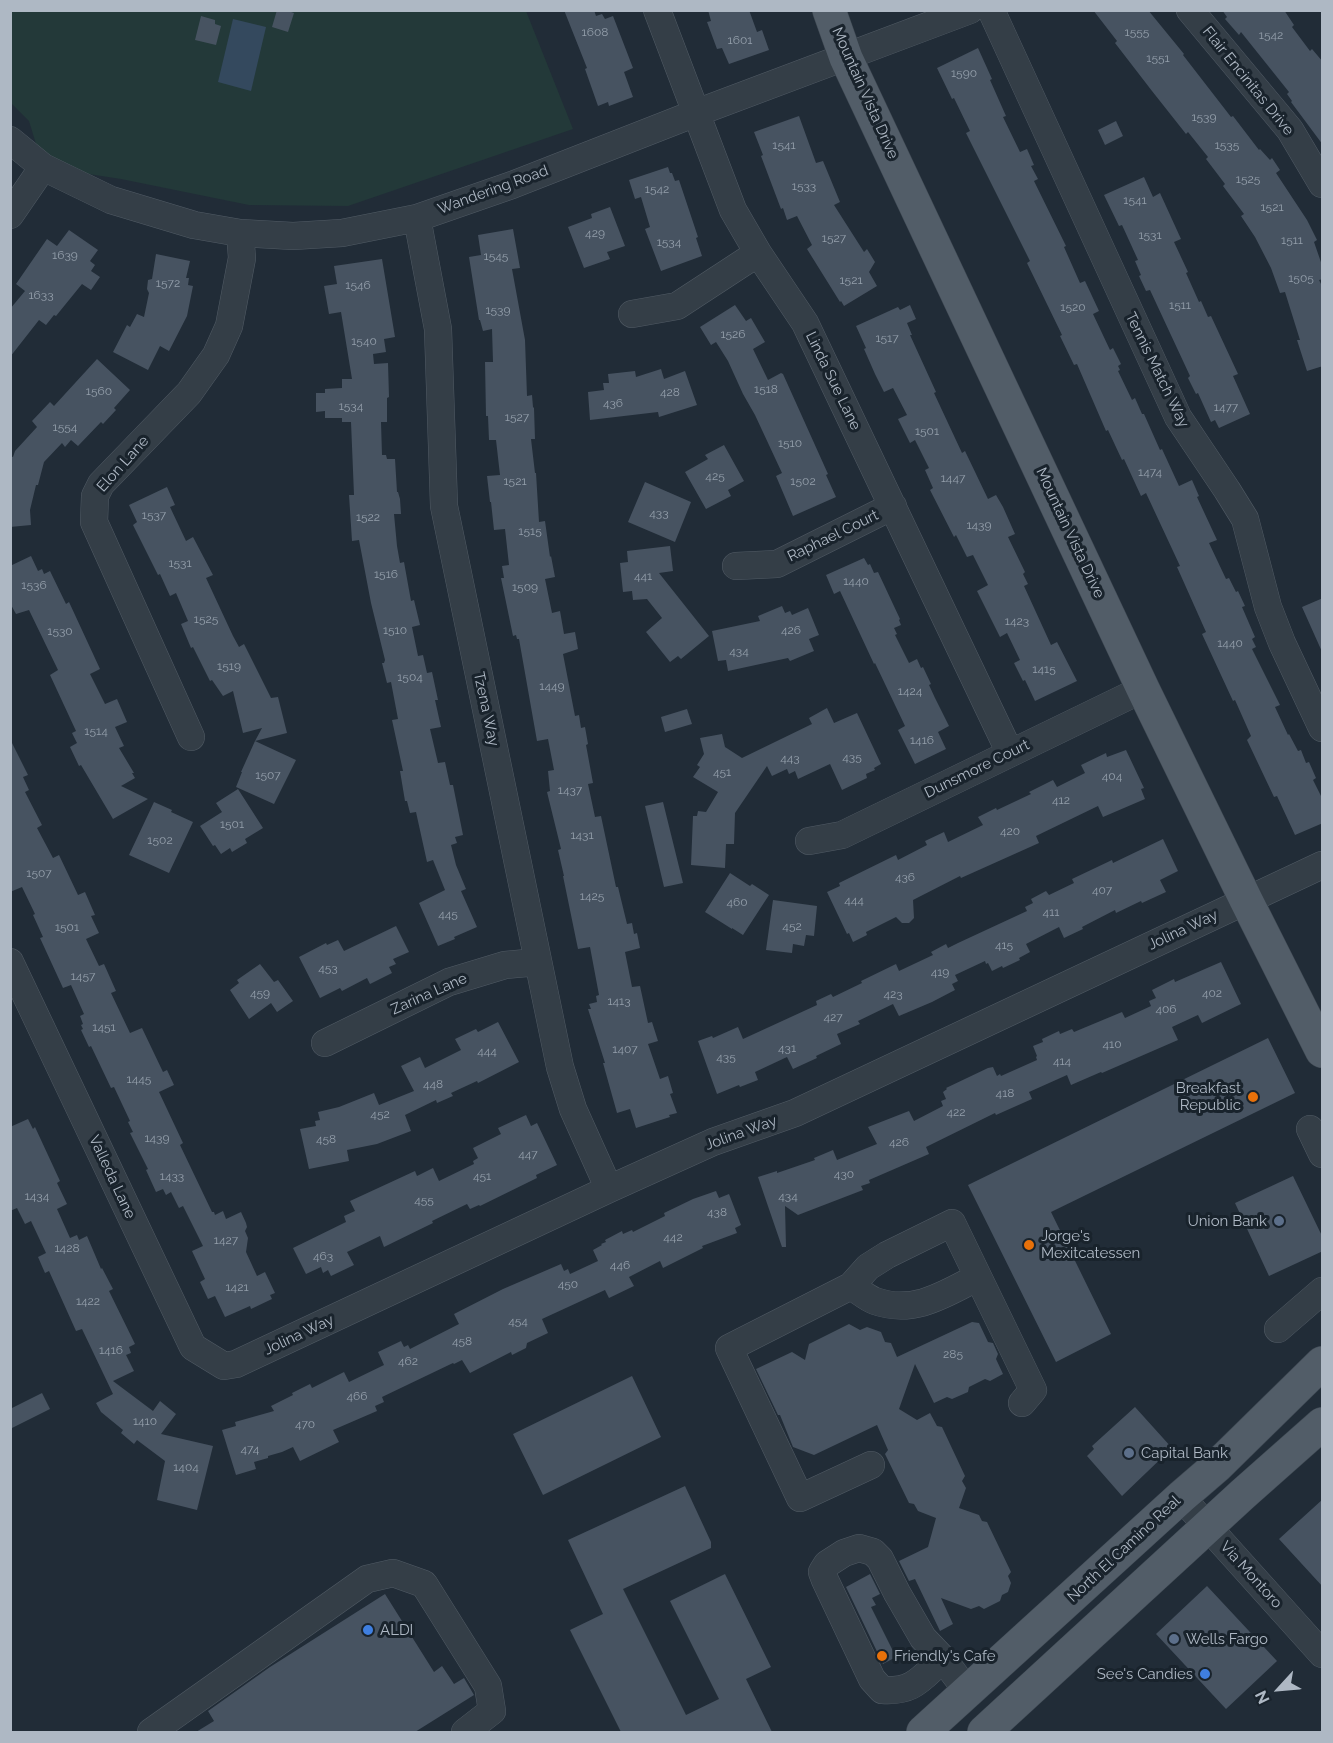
<!DOCTYPE html>
<style>
body{margin:0}
#map{position:relative;width:1333px;height:1743px;overflow:hidden;background:#212c37;font-family:Raleway,sans-serif}
canvas{display:block}
.frame{position:absolute;inset:0;border:12px solid #aeb8c4;pointer-events:none}
.north{position:absolute;left:1249px;top:1659px;width:60px;height:60px;-webkit-text-stroke:4px #19232c;paint-order:stroke;rotate:244deg;font-size:16px;font-weight:700;line-height:24px;text-align:center;color:#aeb8c4}
.north::after{content:'';display:block;margin:auto;width:21px;height:27px;background:#aeb8c4;clip-path:polygon(50% 0,100% 100%,50% 72%,0 100%)}
</style>
<div id="map">
<canvas width="1333" height="1743"></canvas>
<div class="frame"></div>
<div class="north">N</div>
</div>
<script>
const ctx = document.querySelector('canvas').getContext('2d');
ctx.lineJoin = 'round';
function paint(path, color) { ctx.fillStyle = color; ctx.fill(path, 'evenodd'); }
function strokePath(path, color, width, dash) { ctx.strokeStyle = color; ctx.lineWidth = width; ctx.lineCap = dash ? 'butt' : 'round'; ctx.setLineDash(dash || []); ctx.stroke(path); }
function write(font, color, halo, rows, align = 'center') {
  ctx.font = font + ' Raleway,sans-serif'; ctx.lineWidth = 6; ctx.setLineDash([]); ctx.textBaseline = 'middle'; ctx.strokeStyle = halo; ctx.fillStyle = color; for (const [text, x, y, turn = 0] of rows) {
    ctx.save(); ctx.translate(x, y); ctx.rotate((+turn || 0) * Math.PI / 180); ctx.textAlign = isNaN(turn) ? turn : align; if (halo) ctx.strokeText(text, 0, 0); ctx.fillText(text, 0, 0); ctx.restore();
  }
}
paint(new Path2D(`
 M10 11H526L573 129 348 206 249 205 121 179 43 167 29 121 11 103Z`), '#233939');
paint(new Path2D(`
 M233 19 266 27 251 91 218 82Z`), '#34495e');
paint(new Path2D(`
 M277 10H285L294 13 288 32 272 27Z
 M564 10H594L596 16 602 14 605 19 613 16 633 68 624 72 633 97 609 106 608 102 598 106 585 69 587 68Z
 M708 10H749L757 32 762 30 769 50 729 64 722 48 717 49 707 22 711 21Z
 M1093 10H1148L1184 54 1183 55 1231 117 1233 116 1259 150 1260 149 1270 160 1272 158 1280 170 1276 173 1307 220 1317 240 1314 242 1323 268V279L1319 280 1323 288V366L1307 371 1297 340H1300L1285 292 1280 293 1271 268 1255 237 1241 216 1244 214 1223 186 1225 184 1206 159 1208 157 1188 132 1186 134 1152 91 1115 43 1117 41Z
 M1222 10H1284L1294 25 1292 27 1310 51 1312 49 1323 62V145L1291 102 1292 101 1287 94 1289 92 1241 32 1239 35 1225 19 1227 17Z
 M201 16 215 20V24L221 26 216 45 195 40Z
 M978 48 992 79 990 80 1006 116 1003 117 1020 152 1027 149 1034 165 1031 166 1038 179 1034 181 1066 246 1064 247 1080 283 1085 281 1099 311 1093 314 1110 350 1113 348 1121 364 1118 366 1120 370 1118 371 1132 400 1135 398 1142 414H1144L1160 450 1162 449 1179 486 1192 480 1199 496 1197 497 1217 540 1209 543 1226 579 1229 578 1236 592 1238 591 1245 606 1242 607 1255 637 1252 639 1256 647 1252 649 1280 705 1275 707 1288 735 1289 734 1298 751 1301 750 1306 763 1309 762 1316 778 1313 780 1323 800V823L1295 835 1277 796 1274 797 1247 740 1251 736 1235 700 1233 701 1202 634 1206 632 1177 567 1180 566 1146 493 1141 496 1124 459 1122 460 1108 430 1106 431 1077 364 1074 365 1060 336 1062 335 1027 263 1030 261 966 133 970 131 954 98 952 99 937 68Z
 M799 116 816 163 823 161 840 202 834 205 864 252 867 249 875 262 869 272 877 286 844 306 841 301 840 302 807 249 812 245 797 216 787 220 783 208 781 209 761 156 763 155 754 132Z
 M1116 121 1123 136 1105 145 1098 130Z
 M668 167 670 173H672L675 181 679 180 698 237 696 238 702 256 661 271 645 229 650 227 641 197 635 199 629 180Z
 M1144 177 1153 197 1160 193 1181 239 1174 242 1188 272 1186 273 1199 302 1201 301 1208 317 1211 316 1238 374 1233 376 1250 414 1219 428 1215 420 1211 422 1198 393 1196 394 1188 378 1190 376 1150 290 1146 291 1139 276 1141 275 1135 261 1138 260 1122 225 1119 226 1104 195Z
 M610 207 625 246 607 252 610 259 584 268 568 227 592 218 591 214Z
 M513 229 520 268 512 269 525 340 527 396 532 395 533 407 534 408 535 439H531L535 473H536L539 522 545 521 550 557 551 556 555 577 545 579 552 613 560 611 564 634 575 632 578 649 563 654 575 716 579 715 581 728 585 727 588 744 586 745 593 783 588 784 595 817 601 816 616 887H618L627 924 632 923 634 934 637 933 640 948 625 952 632 987 640 986 648 1023 652 1022 658 1041 648 1044 660 1079 668 1076 673 1093 670 1094 677 1113 669 1115 670 1117 636 1128 630 1109 617 1113 603 1063H605L588 1009H591L589 1004 597 1002 596 996 599 995 590 947 578 949 563 876H564L558 850 561 849 547 792 550 791 548 771 554 770 548 739 537 741 519 639H517L516 635 513 636 501 578H504L502 566 509 565 505 529 494 530 491 502H490L487 476 500 475 496 440H489L488 416H486L485 362H493L492 329 483 331 480 320H479L469 257 481 255 478 235Z
 M69 230 98 250 90 261 95 265 91 271 100 277 91 290 82 284 56 316 54 315 46 325 39 320 10 357V309L25 291 16 284 47 239 57 246Z
 M156 254 190 261 186 278H189L188 285 193 286 187 316 169 351 160 346 148 370 113 352 127 325 130 327 137 314 144 317 149 293 147 289 148 280 152 279Z
 M382 259 395 337 384 339 386 352 373 354 374 364 388 363 389 397 387 398V422H381L382 455H386L387 459H395L397 492H398L400 499 401 514H394L397 546 400 563 404 562 411 601 414 600 420 625 412 627 418 656 423 655 427 673 432 672 438 700H435L441 727 430 729 438 763 445 762 450 785H453L463 835 455 837 457 843 451 845 456 865 466 889 461 891 477 927 454 937 455 939 438 946 419 903 445 890 433 860 427 862 416 812 410 813 407 801H405L400 771H403L392 720 398 719 391 682 387 683 382 663H384L385 660 371 603 359 540 352 541 349 495H354L351 422H342V418H325V411L316 412V393H325V389L342 388V379H352L341 312 329 314 324 286 337 284 334 266Z
 M735 305 746 321 751 318 765 342 753 349 768 380 781 373 783 374 828 474 826 475 836 497 793 516 776 476 782 473 755 415 743 394 728 361 716 342 711 345 700 327Z
 M910 305 916 319 907 323 912 335H910L936 392 934 393 962 453 965 451 988 499 996 495 1003 507 1015 534 1008 537 1025 572 1023 574 1028 584 1024 586 1051 645 1057 642 1077 681 1035 701 1025 680 1023 681 1014 663 1020 660 1007 633 1000 637 977 591 988 585 973 555 967 557 956 535 954 537 930 490 933 488 925 470 929 468 915 440 910 443 898 419 907 415 893 388 884 392 875 374 864 349 866 348 856 326 898 307 900 310Z
 M97 359 130 390 114 408 116 410 103 424 101 422 78 446 71 440 65 447 62 443 44 462 38 485H36L30 510 31 525 10 527V456L13 457 15 451 37 427 32 421 50 402 54 406Z
 M661 369 664 379 685 371 697 405 659 417 658 412 590 420 588 392 604 390 603 383H609L608 374 635 371 636 377Z
 M724 445 744 481 728 490 731 496 706 509 685 472 708 459 705 455Z
 M645 482 691 502 675 542 628 522Z
 M167 487 175 505 170 507 186 541 193 537 213 575 206 578 233 636 239 647 244 644 271 698 278 697 287 733 255 741 262 728 243 733 233 691 223 696 212 680 210 681 193 647 191 648 181 624 188 621 176 593 170 596 160 574 158 575 133 525 137 522 129 505Z
 M670 546 673 571 659 573 709 636 681 659 678 656 670 662 646 632 662 618 647 599 633 600 632 591 623 592 620 563 628 562 627 551Z
 M31 556 38 571 42 569 44 574 50 571 66 604 69 602 100 669 90 674 105 704 117 699 127 722 115 727 124 746 119 748 134 773H132L135 778 121 786 148 799 113 819 81 765 79 766 70 747 77 743 72 733 76 731 50 675 58 670 29 610 16 614 10 603V566Z
 M864 558 868 565 870 564 874 573 878 572 900 619 899 620 901 625 894 628 897 634 895 635 909 663 917 659 921 668 923 667 931 684 929 685 935 698 949 726 938 732 946 749 915 764 898 730 905 726 875 663 874 664 840 591 834 594 826 575Z
 M1323 598V654L1302 607Z
 M782 606 785 613 790 611 792 615 808 608 819 635 809 639 814 651 790 661 788 658 728 671 726 660 718 661 712 631 760 621 758 616Z
 M827 708 834 723 857 713 881 764 874 768 875 770 866 774 867 778 842 790 830 764 798 779 795 771 789 774 787 769 772 776 767 766 735 813 734 844H726L725 868 691 865 693 816H697L698 811 706 812 718 792 693 777 700 767 697 765 704 754 700 738 722 734 725 747 742 758 812 724 809 718Z
 M687 709 692 724 665 732 661 717Z
 M10 739 28 775 23 777 29 790 25 792 42 825 37 828 53 858 59 855 78 895 85 892 95 915 91 916 99 933 86 939 99 966 104 964 116 991 111 993 130 1033 142 1028 163 1072 167 1070 174 1085 159 1092 183 1143 180 1145 212 1212H214L215 1215 223 1211 226 1219 241 1212 246 1223 247 1227 245 1231 248 1238 246 1252 257 1276 265 1272 275 1293 270 1295 272 1299 251 1309 250 1306 225 1317 215 1296 208 1299 200 1282 205 1279 192 1251 203 1246 183 1206 179 1208 171 1192 166 1195 163 1189 156 1192 146 1170 148 1169 130 1133 133 1132 128 1122 130 1121 114 1087 111 1088 91 1046 89 1047 81 1030 83 1029 81 1025 83 1024 80 1016 84 1014 71 985 63 988 40 938 43 937 33 915 35 914 22 887 10 892Z
 M255 741 296 760 274 804 236 787 242 772H241Z
 M1126 750 1144 788 1141 789 1145 799 1103 817 1098 806 1036 836 1039 843 961 878 960 876 913 900 914 918 909 923H902L896 917 866 932 867 935 853 942 849 933 847 934 827 892 840 886 839 883 896 855 898 860 927 845 925 841 944 832 948 842 983 825 978 817 996 808 997 810 1031 794 1029 792 1053 780 1057 787 1085 773 1081 765 1106 753 1107 757Z
 M238 789 263 828 245 839 247 843 232 852 230 848 221 854 215 845 213 846 200 826 222 812 216 803Z
 M154 802 172 810 171 812 193 822 169 873 129 855Z
 M663 802 683 883 664 887 645 806Z
 M1163 839 1178 871 1160 880 1166 892 1142 903 1141 901 1116 913 1115 910 1082 927 1083 929 1064 938 1059 927 1026 944 1030 952 1019 958 1020 960 1003 968 1002 966 992 971 988 963 986 964 985 961 955 975 958 981 952 984 955 990 932 1002 899 1016 893 1004 858 1021 860 1024 837 1034 841 1044 816 1056 817 1058 793 1069 787 1057 755 1072 758 1080 740 1087 739 1085 717 1094 698 1041 712 1036 713 1038 738 1027 743 1039 817 1005 816 1001 831 994 833 997 862 983 861 981 896 964 899 971 933 955 931 952 946 944 948 948 958 943 1027 911 1025 907 1033 903 1031 899 1046 891 1049 895 1074 883 1072 879 1112 860 1113 863Z
 M730 873 750 886 752 884 769 895 743 935 732 928V929L705 912Z
 M773 900 817 906 814 936 806 935 804 946 793 944 792 953 766 950Z
 M396 926 409 952 393 959 396 964 389 967 392 973 370 984 367 978 342 991 340 988 320 998 299 957 326 943 327 945 338 940 344 951Z
 M1221 962 1241 1004 1202 1023 1198 1015 1172 1027 1178 1040 1102 1073 1101 1072 1071 1085 1067 1075 1029 1092 1032 1099 996 1115 995 1113 926 1147 929 1154 869 1180 870 1183 861 1186 863 1190 798 1215 785 1206 786 1247H782L758 1177 777 1171V1173L815 1160 814 1158 833 1150 837 1160 877 1144 868 1127 909 1111 914 1121 943 1106 941 1101 946 1099 943 1092 947 1089 946 1088 988 1068 993 1067 997 1076 1000 1074 1001 1076 1037 1060 1036 1057 1037 1056 1033 1046 1043 1042 1042 1039 1059 1031 1060 1034 1072 1029 1074 1032 1122 1012 1125 1018 1151 1006 1149 1001 1156 998 1152 990 1174 979 1175 982Z
 M260 964 274 982 278 980 293 1001 277 1012 271 1003 249 1019 230 990 239 983 237 980Z
 M498 1022 519 1062 478 1083 477 1081 451 1093 453 1096 437 1103 436 1100 405 1115 411 1131 377 1144 347 1150 349 1161 309 1169 300 1129 316 1126 315 1121 320 1120 318 1112 339 1107 374 1093 379 1105 414 1091 401 1066 420 1057 425 1068 461 1050 455 1039 476 1029 478 1032Z
 M1268 1038 1295 1093 1051 1212 1111 1334 1056 1362 968 1185Z
 M526 1115 531 1126 537 1123 557 1165 536 1175 537 1178 480 1206 479 1205 470 1209 467 1204 432 1221 433 1223 384 1247 380 1236 347 1252 354 1265 331 1276 328 1270 323 1273 321 1267 306 1274 293 1248 346 1222 344 1216 355 1211 350 1201 415 1171 417 1176 433 1168 439 1181 474 1164 473 1161 478 1158 473 1148 501 1134 498 1128Z
 M28 1119 33 1129 35 1127 60 1181 57 1183 67 1204 57 1209 70 1238 77 1235 79 1240 87 1236 101 1269 102 1268 113 1289 109 1291 135 1344 129 1347 131 1353 126 1355 134 1371 113 1381 153 1411 160 1401 176 1414 161 1434 213 1446 197 1510 157 1500 165 1461 137 1440 134 1444 121 1433 123 1430 101 1412 96 1403 113 1394 82 1329 76 1331 49 1271 45 1273 38 1257 46 1253 31 1221 25 1224 17 1208 10 1211V1127Z
 M1293 1176 1323 1238V1251L1269 1276 1235 1203Z
 M716 1191 719 1198 729 1194 741 1225 735 1228 737 1233 702 1246 703 1248 663 1268 660 1261 629 1277 634 1286 609 1298 605 1290 542 1319 548 1333 527 1343 526 1348 512 1355 511 1352 470 1373 462 1360 454 1364 453 1363 382 1397 384 1402 375 1406 377 1411 333 1430 339 1442 300 1461 293 1447 282 1452 268 1456V1458L254 1462 256 1469 236 1475 222 1430 236 1426 235 1422 274 1411 271 1406 293 1395 292 1393 310 1384 312 1388 344 1372 349 1382 384 1365 378 1352 401 1341 404 1347 408 1345 410 1349 459 1324 454 1314 503 1289 561 1264 564 1271 568 1269 570 1274 598 1261 593 1250 602 1245 601 1244 606 1242 605 1240 622 1231 623 1234 632 1230 633 1232 665 1216 664 1213 693 1199Z
 M972 1322 979 1323 988 1342 993 1343 998 1354 996 1359 1003 1374 990 1381 985 1379 969 1387 968 1392 952 1399 947 1397 934 1403 915 1364 899 1409 917 1420 930 1413 937 1426 942 1427 965 1476 962 1481 966 1488 959 1508 979 1515 982 1521 987 1522 1011 1572 1008 1576 1011 1583 1008 1592 1002 1595 1000 1601 984 1609 979 1606 971 1609 941 1598 953 1624 940 1631 915 1579 909 1581 899 1561 928 1547 936 1518 918 1511 914 1504 909 1503 885 1454 888 1450 877 1425 814 1455 793 1447 780 1415H778L756 1369 792 1352 805 1360 809 1344 849 1324 860 1330 867 1327 881 1332 885 1342 891 1343 897 1357Z
 M632 1376 661 1437 543 1495 513 1434Z
 M42 1393 50 1409 10 1429V1409Z
 M1135 1407 1172 1448 1122 1496 1087 1456 1094 1449 1092 1446Z
 M685 1486 711 1542V1548L623 1589 686 1715 719 1699 670 1601 725 1574 771 1667 746 1679 772 1732H621L570 1630 603 1614 568 1540Z
 M1323 1499V1587L1279 1539Z
 M870 1574 880 1594 872 1598 876 1605 871 1607 896 1657 883 1664 846 1587Z
 M1207 1586 1277 1661 1226 1709 1156 1634Z
 M385 1594 434 1672 442 1666 454 1684 464 1678 474 1695 415 1732H196L214 1721 208 1711 270 1667Z`), '#475361');
const minor = new Path2D(`
 M657 10 733 210 758 253 805 323 1010 753
 M991 10 1178 417 1227 490 1245 519 1268 607 1282 643 1322 728
 M1190 10 1290 130 1322 184
 M10 140 43 167 111 200 194 225 240 233 293 236 342 233 417 218 512 185 696 113 970 10
 M10 215 43 167
 M417 218 438 329 444 506 560 1067 573 1109 609 1189
 M632 314 677 306 758 253
 M736 566 777 564 893 506
 M191 737 94 522 95 496 101 484 189 393 216 355 229 326 242 258 240 233
 M809 841 842 835 1143 689
 M10 962 193 1347 224 1366 236 1364 609 1189 713 1142 795 1113 1322 865
 M325 1043 449 982 505 965 538 962
 M1310 1129 1322 1154
 M851 1286C859 1291 867 1298 875 1301 914 1315 945 1294 978 1277
 M1278 1329 1322 1291
 M871 1465 800 1498 729 1348 851 1286 868 1267 887 1255 952 1223 1033 1390 1022 1403
 M1181 1497 1322 1654
 M943 1659C920 1679 914 1692 882 1690L872 1679 825 1580 822 1572 827 1564 844 1553 859 1548 873 1552 880 1559 897 1593 923 1638 943 1659 968 1692
 M151 1732 367 1579 393 1573 424 1584 488 1686 492 1711 465 1732`);
const major = new Path2D(`
 M829 10 846 58 1143 689 1246 900 1322 1051
 M923 1732 1181 1497 1217 1466 1322 1363
 M984 1732 1243 1494 1322 1424`);
strokePath(minor, '#515b65', 28);
strokePath(major, '#3d4751', 34);
strokePath(minor, '#343e47', 27);
strokePath(major, '#525d68', 33);
for (const [x, y, r, color] of [
 [1253,1097,6,"#e8710a"],
 [1279,1221,6,"#5c6f8a"],
 [1029,1245,6,"#e8710a"],
 [1129,1453,6,"#5c6f8a"],
 [368,1630,6,"#3f7fe0"],
 [1174,1639,6,"#5c6f8a"],
 [882,1656,6,"#e8710a"],
 [1205,1674,6,"#3f7fe0"]
]) { const dot = new Path2D(); dot.arc(x, y, r, 0, 2 * Math.PI); ctx.fillStyle = color; ctx.fill(dot); strokePath(dot, '#19232c', 2); }
write('12px', '#949fab', null, [
 ["1608",595,32],
 ["1555",1137,32],
 ["1542",1271,35],
 ["1601",740,40],
 ["1551",1158,58],
 ["1590",964,73],
 ["1539",1204,117],
 ["1541",784,145],
 ["1535",1227,145],
 ["1525",1248,179],
 ["1533",804,186],
 ["1542",657,189],
 ["1541",1135,200],
 ["1521",1272,207],
 ["429",595,233],
 ["1531",1150,235],
 ["1527",834,238],
 ["1511",1292,240],
 ["1534",669,242],
 ["1639",65,255],
 ["1545",496,256],
 ["1505",1301,278],
 ["1521",851,280],
 ["1572",168,283],
 ["1546",358,285],
 ["1633",41,295],
 ["1511",1180,305],
 ["1520",1073,307],
 ["1539",498,310],
 ["1526",733,334],
 ["1517",887,338],
 ["1540",364,341],
 ["1518",766,389],
 ["1560",99,391],
 ["428",670,392],
 ["436",613,403],
 ["1534",351,406],
 ["1477",1226,407],
 ["1527",517,417],
 ["1554",65,427],
 ["1501",927,431],
 ["1510",790,443],
 ["1474",1150,472],
 ["425",715,476],
 ["1447",953,478],
 ["1521",515,481],
 ["1502",803,481],
 ["433",659,513],
 ["1537",154,515],
 ["1522",368,517],
 ["1439",979,525],
 ["1515",530,531],
 ["1531",180,563],
 ["1516",386,574],
 ["441",643,576],
 ["1440",856,581],
 ["1536",34,585],
 ["1509",525,587],
 ["1525",206,619],
 ["1423",1017,621],
 ["1510",395,630],
 ["426",791,630],
 ["1530",60,631],
 ["1440",1230,643],
 ["434",739,651],
 ["1519",229,666],
 ["1415",1044,669],
 ["1504",410,677],
 ["1449",552,686],
 ["1424",910,691],
 ["1514",96,731],
 ["1416",922,740],
 ["435",852,757],
 ["443",790,758],
 ["451",722,772],
 ["1507",268,775],
 ["404",1112,776],
 ["1437",570,790],
 ["412",1061,800],
 ["1501",232,824],
 ["420",1010,831],
 ["1431",582,835],
 ["1502",160,840],
 ["1507",39,873],
 ["436",905,877],
 ["407",1102,890],
 ["1425",592,896],
 ["444",854,900],
 ["460",737,902],
 ["411",1051,912],
 ["445",448,914],
 ["452",792,926],
 ["1501",67,927],
 ["415",1004,945],
 ["453",328,968],
 ["419",940,972],
 ["1457",83,976],
 ["459",260,993],
 ["402",1212,993],
 ["423",893,994],
 ["1413",619,1001],
 ["406",1166,1009],
 ["427",833,1017],
 ["1451",104,1027],
 ["410",1112,1044],
 ["431",787,1048],
 ["1407",625,1049],
 ["444",487,1051],
 ["435",726,1057],
 ["414",1062,1061],
 ["1445",139,1079],
 ["448",433,1084],
 ["418",1005,1093],
 ["422",956,1112],
 ["452",380,1114],
 ["1439",157,1138],
 ["458",326,1139],
 ["426",899,1142],
 ["447",528,1154],
 ["430",844,1174],
 ["1433",172,1176],
 ["451",482,1176],
 ["1434",37,1196],
 ["434",788,1196],
 ["455",424,1200],
 ["438",717,1212],
 ["442",673,1237],
 ["1427",226,1240],
 ["1428",67,1248],
 ["463",323,1256],
 ["446",620,1265],
 ["450",568,1284],
 ["1421",237,1287],
 ["1422",88,1301],
 ["454",518,1321],
 ["458",462,1341],
 ["1416",111,1350],
 ["285",953,1354],
 ["462",408,1361],
 ["466",357,1396],
 ["1410",145,1421],
 ["470",305,1424],
 ["474",250,1449],
 ["1404",186,1467]
]);
write('15px', '#aeb8c4', '#19232c', [
 ["Flair Encinitas Drive",1248,81,51],
 ["Mountain Vista Drive",865,93,66],
 ["Wandering Road",493,190,-20],
 ["Tennis Match Way",1157,370,64],
 ["Linda Sue Lane",833,381,64],
 ["Elon Lane",123,464,-48],
 ["Mountain Vista Drive",1070,533,65],
 ["Raphael Court",833,536,-26],
 ["Tzena Way",486,709,78],
 ["Dunsmore Court",977,769,-26],
 ["Jolina Way",1183,930,-25],
 ["Zarina Lane",429,994,-24],
 ["Jolina Way",741,1133,-20],
 ["Valleda Lane",112,1177,65],
 ["Jolina Way",299,1335,-25],
 ["North El Camino Real",1124,1549,-43],
 ["Via Montoro",1251,1575,48]
]);
write('15px', '#aeb8c4', '#19232c', [
 ["Breakfast",1241,1088,"right"],
 ["Republic",1241,1105,"right"],
 ["Union Bank",1267,1221,"right"],
 ["Jorge's",1041,1236],
 ["Mexitcatessen",1041,1253],
 ["Capital Bank",1141,1453],
 ["ALDI",380,1630],
 ["Wells Fargo",1186,1639],
 ["Friendly's Cafe",894,1656],
 ["See's Candies",1193,1674,"right"]
], 'left');
</script>
